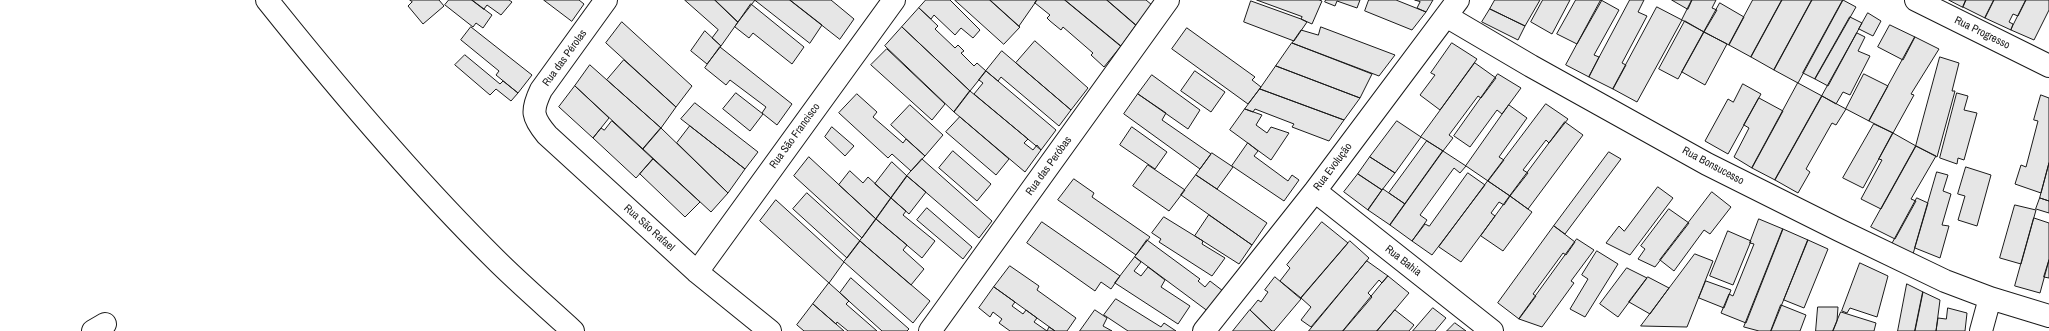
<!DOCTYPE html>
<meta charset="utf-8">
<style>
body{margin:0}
canvas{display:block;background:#fff}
</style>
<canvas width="2049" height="331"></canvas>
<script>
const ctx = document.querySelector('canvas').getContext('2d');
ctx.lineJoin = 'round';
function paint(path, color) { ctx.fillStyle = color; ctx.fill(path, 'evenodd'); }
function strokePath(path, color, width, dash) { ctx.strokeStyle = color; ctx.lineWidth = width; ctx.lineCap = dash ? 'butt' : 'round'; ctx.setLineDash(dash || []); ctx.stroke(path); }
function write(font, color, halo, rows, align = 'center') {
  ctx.font = font + ' "Archivo Narrow",sans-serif'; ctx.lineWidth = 3; ctx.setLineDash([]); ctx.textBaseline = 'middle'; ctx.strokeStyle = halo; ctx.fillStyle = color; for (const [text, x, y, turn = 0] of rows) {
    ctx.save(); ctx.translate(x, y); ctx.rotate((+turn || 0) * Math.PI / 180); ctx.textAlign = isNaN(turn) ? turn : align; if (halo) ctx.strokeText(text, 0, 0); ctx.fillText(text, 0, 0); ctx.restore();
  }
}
const building = new Path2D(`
 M410 0H439L444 6 423 24 408 6 412 2Z
 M449 0H472L492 15 483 28 476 23 473 27 445 5Z
 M472 0H509L512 2 501 15 487 5 484 9Z
 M544 0H579L584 4 572 21Z
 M685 0H715L738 22 721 46 712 38 718 30Z
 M715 0H755L738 22Z
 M755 0H790L822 25 810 43Z
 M790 0H831L854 19 840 39Z
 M926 0H950L980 30 973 38 961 28 955 35 934 15 931 19 919 8Z
 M955 0H990L1020 27 1004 44Z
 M990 0H1037L1019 26Z
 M1037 0H1065L1121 46 1104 67 1091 55 1093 53 1063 27 1061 30 1050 21 1047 18 1050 15 1035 3Z
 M1065 0H1107L1136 25 1121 46Z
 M1107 0H1146L1152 5 1136 25Z
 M1257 0H1319L1322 1 1312 24 1301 19 1302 17Z
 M1326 0H1360L1357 8 1337 1 1335 6 1325 2Z
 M1369 0H1396L1426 12 1412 30 1365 11Z
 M1415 0H1433L1426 12 1417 8 1420 2Z
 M1495 0H1540L1525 26 1490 9Z
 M1543 0H1570L1552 34 1531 22Z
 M1576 0H1602L1577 44 1557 34Z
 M1601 0 1619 10 1594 55 1599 57 1589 77 1566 65Z
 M1630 0H1644L1638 12 1647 16 1622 63 1626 65 1613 89 1589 77Z
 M1672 0H1692L1688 9Z
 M1692 0H1716L1712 8 1717 10 1704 32 1682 20Z
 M1753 0H1782L1751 57 1729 45Z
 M1782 0H1812L1774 70 1751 57Z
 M1812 0H1843L1798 83 1774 70Z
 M1843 0 1856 7 1815 79 1803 73Z
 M1949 0H1966L1963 7Z
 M1966 0H1994L1985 18 1963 7Z
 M1994 0H2026L2018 16 2013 14 2009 22 2013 24 2011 30 1985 18Z
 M2026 0H2049V10L2034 40 2011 30Z
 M1251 1 1301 19 1307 22 1294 41 1244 22Z
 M1720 3 1744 17 1729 45 1704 32Z
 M751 4 804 47 792 64 753 33 749 38 735 27Z
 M1657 7 1682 20 1637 102 1613 89Z
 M919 8 938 26 935 29 955 48 958 45 964 51 961 53 974 66 977 63 986 71 970 91 902 27Z
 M1490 9 1525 26 1518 40 1482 22Z
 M1868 13 1881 21 1873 36 1859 29Z
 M1850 17 1862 23 1828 86 1815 79Z
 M1685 21 1704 32 1678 79 1659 69Z
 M622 22 692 86 676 107 606 43Z
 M1890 25 1915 37 1903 60 1878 47Z
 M471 27 532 75 518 93 496 75 499 71 461 40Z
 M902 27 970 91 954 112 885 46Z
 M1321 27 1395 55 1379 76 1292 43 1301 30 1318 35Z
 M1187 28 1255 77 1252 80 1261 87 1248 104 1172 49Z
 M705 31 721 46 707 64 691 51Z
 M1704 32 1727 44 1705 85 1682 72Z
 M1857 33 1865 37 1858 51 1870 56 1850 95 1843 92 1836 104 1822 96Z
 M1915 37 1939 49 1911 94 1914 95 1893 133 1869 121Z
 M1035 41 1088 88 1071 110 1016 63Z
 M1292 43 1372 74 1360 98 1276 66Z
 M1452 43 1477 59 1440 110 1420 95 1435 75 1431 73Z
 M720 47 792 104 777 125 762 113 766 107 730 80 726 85 705 68Z
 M887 49 945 104 932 120 871 65Z
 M1002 51 1071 110 1059 126 1001 77 998 81 986 71Z
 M465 55 500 84 503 81 518 93 511 101 496 89 490 95 455 65Z
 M1940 57 1959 63 1952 91H1955L1937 157 1916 146Z
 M624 60 676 107 661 128 607 80Z
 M1475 63 1496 78 1481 98 1478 96 1449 135 1453 138 1443 151 1421 137Z
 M590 65 661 128 643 149 575 86Z
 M1276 66 1360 98 1344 120 1260 89Z
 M986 71 1056 130 1041 150 974 94 983 83 979 80Z
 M1195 71 1225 92 1211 112 1181 91Z
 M1498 74 1521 88 1502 114 1497 110 1470 147 1454 136Z
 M1864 74 1888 86 1869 121 1846 109Z
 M1152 75 1200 110 1188 129 1138 94Z
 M1798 83 1822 96 1775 180 1752 168Z
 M1743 84 1761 94 1728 154 1705 141 1728 99 1733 102Z
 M575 86 609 118 593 138 559 107Z
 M1260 89 1344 120 1329 141 1292 127 1294 124 1255 109 1253 112 1245 109Z
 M970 91 1028 139 1024 143 1033 150 1037 145 1041 150 1025 172 954 112Z
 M736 93 763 114 750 131 723 109Z
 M1957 93 1968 96 1964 110 1977 113 1964 160 1958 158 1957 164 1940 158Z
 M857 94 877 112 873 117 903 143 906 139 925 156 911 171 892 154 888 158 839 113Z
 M1138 94 1166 113 1162 120 1211 154 1200 169 1124 114Z
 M2041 95 2049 98V163L2041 193 2015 184 2021 165 2026 167 2038 121 2034 120Z
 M1822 96 1846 109 1836 125 1832 123 1806 169 1810 172 1798 193 1775 180Z
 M1759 98 1783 111 1752 168 1734 157 1749 128 1744 125Z
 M695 103 758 152 745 169 681 119Z
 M1546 104 1568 119 1549 143 1546 140 1523 170 1528 173 1510 196 1488 181Z
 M910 105 943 135 925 156 891 125Z
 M1509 105 1527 118 1499 157 1504 160 1488 181 1466 166Z
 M1245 109 1262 115 1256 125 1267 133 1271 127 1289 133 1271 160 1230 130Z
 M960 117 1009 159 996 175 946 132Z
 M612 121 653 159 636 178 593 138 601 128 604 130Z
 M1397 121 1421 137 1395 173 1370 157Z
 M1565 122 1583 135 1528 209 1510 196Z
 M1874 124 1893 133 1863 188 1843 178Z
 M690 126 745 169 728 193 677 143Z
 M832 127 854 146 845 156 825 137Z
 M1132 127 1167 152 1155 169 1120 145Z
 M661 128 728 193 711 212 643 149Z
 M1893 133 1916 146 1881 209 1861 199 1882 160 1879 159Z
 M1427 141 1443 151 1405 204 1389 193Z
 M1248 143 1258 151 1254 156 1288 181 1292 175 1299 180 1284 201 1232 166Z
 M1916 146 1936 156 1911 199 1916 201 1895 239 1871 227Z
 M953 151 991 184 977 201 939 168Z
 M1443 151 1466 166 1460 173 1454 168 1420 215 1427 220 1412 241 1390 225Z
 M1609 152 1621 159 1565 234 1554 226Z
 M1212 153 1233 167 1217 189 1196 175Z
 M809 157 876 219 862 238 794 176Z
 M1370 157 1395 173 1382 190 1358 174Z
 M653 159 700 202 685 217 640 174Z
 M922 159 992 221 979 238 907 176Z
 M892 162 907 176 891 198 875 184Z
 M2049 163V201L2040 198Z
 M1148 165 1185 190 1169 211 1133 186Z
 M1966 167 1991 175 1977 226 1958 220 1965 196 1958 194Z
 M850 171 863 183 868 177 891 198 876 219 839 185Z
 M1937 172 1948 175 1943 191 1951 194 1942 225 1949 226 1940 258 1915 248Z
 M1468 173 1485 185 1432 255 1412 241 1425 224 1429 226Z
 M1358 174 1382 190 1368 210 1344 192Z
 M1196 175 1267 223 1252 245 1181 195Z
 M907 176 926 192 909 214 891 198Z
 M1074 179 1094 193 1092 197 1150 237 1136 255 1058 200Z
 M1488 181 1510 196 1504 205 1499 202 1491 213 1495 216 1461 262 1439 247Z
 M1658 187 1673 198 1630 255 1606 243 1619 226 1624 231Z
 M1383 189 1405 204 1390 225 1368 210Z
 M1712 192 1731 207 1710 234 1704 230 1674 271 1660 260Z
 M807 193 860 241 847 258 793 209Z
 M1510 196 1532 212 1503 251 1481 236Z
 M891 198 906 211 903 215 935 241 922 258 876 219Z
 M1917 198 1928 203 1913 254 1892 244Z
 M2040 198 2049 201V213L2036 209Z
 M776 200 844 262 829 283 760 221Z
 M2015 205 2036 210 2021 264 2000 258Z
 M927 208 972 247 963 259 917 220Z
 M1669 209 1689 223 1655 267 1638 259 1645 249 1641 246Z
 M1209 215 1252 245 1239 264 1195 236Z
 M1164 217 1203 241 1202 244 1225 258 1212 276 1159 242 1161 239 1152 233Z
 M2034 218 2049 223V260L2040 293 2015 286Z
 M876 219 907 245 903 250 924 269 911 285 860 241Z
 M1759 219 1783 229 1746 323 1721 313 1729 294 1733 296 1754 244 1750 243Z
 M1042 222 1120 276 1111 289 1101 282 1095 291 1027 243Z
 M1322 222 1348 243 1301 298 1280 281 1290 268 1287 265Z
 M1554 226 1575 242 1566 255 1563 253 1533 294 1536 296 1519 319 1498 303Z
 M1783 229 1808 240 1771 331H1759L1744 327Z
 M1728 231 1751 241 1733 285 1710 276Z
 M1577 239 1594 250 1571 281 1574 283 1542 327 1519 319Z
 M1147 240 1200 279 1198 281 1205 287 1210 281 1223 291 1209 312 1135 257Z
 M1808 240 1828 249 1804 308 1784 300Z
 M860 241 930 301 913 323 844 262Z
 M1350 241 1369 258 1311 327 1301 320 1311 307 1301 298Z
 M1597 251 1618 264 1585 317 1570 309 1588 279 1582 275Z
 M1695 254 1713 261 1687 327 1641 326Z
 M1135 257 1141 262 1134 271 1141 276 1148 267 1165 280 1161 287 1190 306 1178 324 1115 283Z
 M2049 260V278L2044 277Z
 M1367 261 1388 276 1382 283 1379 280 1368 293 1372 297 1343 331H1309Z
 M1860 263 1888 276 1877 317 1850 308 1847 313 1842 311Z
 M1010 266 1039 286 1037 290 1076 318 1067 331H1055L994 287Z
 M1627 268 1647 278 1618 317 1600 304Z
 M1388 276 1409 293 1377 331H1343Z
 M1275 277 1301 299 1274 331H1272L1250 310 1258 300 1261 302 1268 292 1265 290Z
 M1648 277 1669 288 1650 314 1629 302Z
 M851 278 909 329 907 331H882L840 293Z
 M1706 281 1731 290 1724 308 1699 298Z
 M829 283 849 301 846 304 877 331H848L837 322 836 324 813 304Z
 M1907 284 1923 292 1915 331H1898Z
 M994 287 1015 302 1012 306 1023 314 1026 310 1037 318 1034 322 1047 331 1049 327 1055 331H1010L999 323 1002 319 993 312 990 317 979 308Z
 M1923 292 1940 300 1936 331H1915Z
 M1116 299 1161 327 1164 323 1176 331H1128L1104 315Z
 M813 304 836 324 844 331H804L797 325Z
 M1781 305 1806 315 1800 331H1771Z
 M1818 307H1838L1837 321 1833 331H1816Z
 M1433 308 1446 318 1435 331H1413Z
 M1948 308 1967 313 1965 331H1936L1938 318 1946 319Z
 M1095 310 1107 318 1103 326 1112 331H1080Z
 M1250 310 1272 331H1233Z
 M1395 310 1414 325 1409 331H1377Z
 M1841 312 1876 323 1874 331H1833Z
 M1455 323 1466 331H1447Z`);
paint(building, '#e6e6e6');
strokePath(building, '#1a1a1a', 1);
const street = new Path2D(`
 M267 0C339 90 414 179 495 259 520 284 547 307 573 331
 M606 0 541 90C531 111 532 117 547 135L697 272 770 331
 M1916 0 2049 66
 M1446 16 1531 66 1707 164 1839 230 1945 281 1990 298 2049 316
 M1315 191 1492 331
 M697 272 894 0
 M93 331 105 324
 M930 331 1168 0
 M1204 331 1315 191 1458 0
 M1981 331 1990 298`);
strokePath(street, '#1a1a1a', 24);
strokePath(street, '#fff', 22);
write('11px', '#1a1a1a', '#fff', [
 ["Rua Progresso",1982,33,26],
 ["Rua das Pérolas",565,58,-54],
 ["Rua São Francisco",795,136,-54],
 ["Rua das Peróbas",1049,166,-54],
 ["Rua Bonsucesso",1713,166,28],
 ["Rua Evolução",1333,167,-53],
 ["Rua São Rafael",649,228,42],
 ["Rua Bahia",1403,261,38]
]);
</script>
